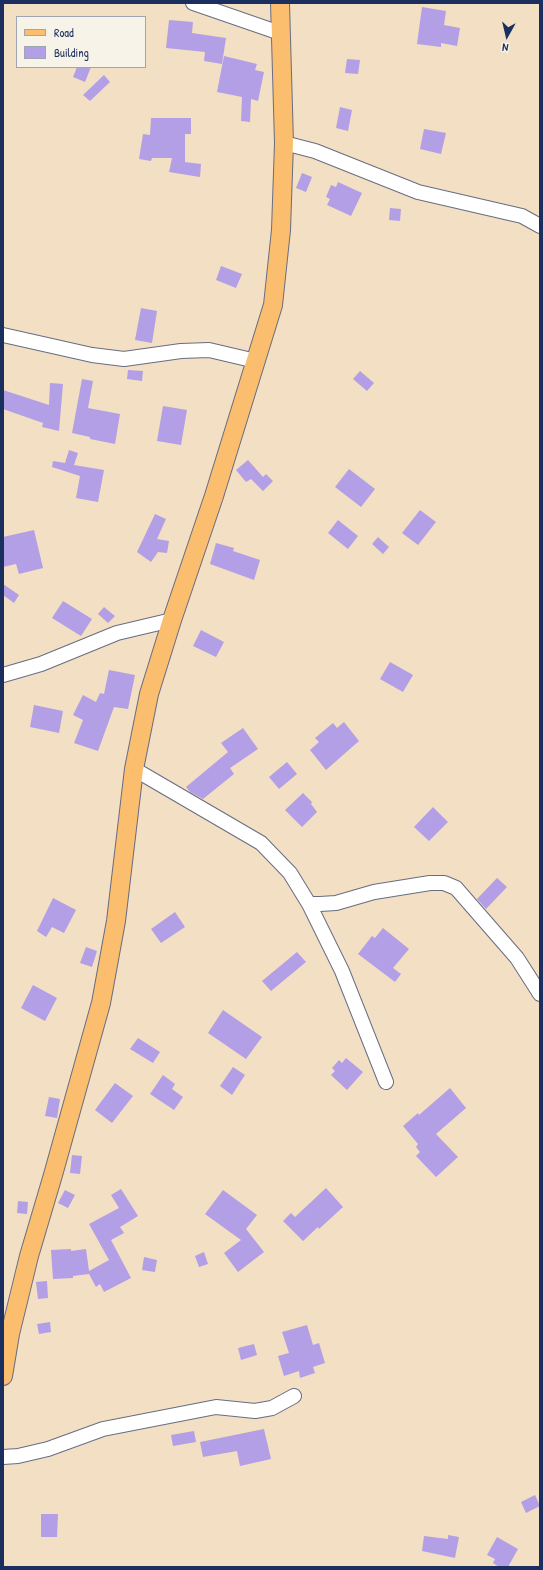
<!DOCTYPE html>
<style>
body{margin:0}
#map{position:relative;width:543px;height:1570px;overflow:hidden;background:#f3dfc3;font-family:"Patrick Hand",sans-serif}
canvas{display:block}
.frame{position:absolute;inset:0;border:4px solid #1b2f5e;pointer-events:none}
.legend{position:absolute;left:16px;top:16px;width:130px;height:52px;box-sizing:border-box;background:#f7f3e8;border:1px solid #9fa5b1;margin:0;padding:5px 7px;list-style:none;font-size:12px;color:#1b2f5e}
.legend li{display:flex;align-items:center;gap:8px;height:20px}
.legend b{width:20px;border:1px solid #9fa5b1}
.north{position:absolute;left:487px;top:16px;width:40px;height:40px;-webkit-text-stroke:3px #f7f3e8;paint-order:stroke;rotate:188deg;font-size:11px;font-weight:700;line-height:16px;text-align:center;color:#1b2f5e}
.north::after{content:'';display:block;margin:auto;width:14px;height:18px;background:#1b2f5e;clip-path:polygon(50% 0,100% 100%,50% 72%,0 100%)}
</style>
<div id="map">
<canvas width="543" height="1570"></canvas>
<div class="frame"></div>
<ul class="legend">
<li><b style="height:5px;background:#fbbd6e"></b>Road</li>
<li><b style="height:11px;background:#b29fe5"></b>Building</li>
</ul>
<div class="north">N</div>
</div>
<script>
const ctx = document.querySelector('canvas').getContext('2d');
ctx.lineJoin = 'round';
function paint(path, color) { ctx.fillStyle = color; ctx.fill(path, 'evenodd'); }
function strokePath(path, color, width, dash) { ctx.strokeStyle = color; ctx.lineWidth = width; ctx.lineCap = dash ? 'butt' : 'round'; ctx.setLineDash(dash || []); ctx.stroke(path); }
paint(new Path2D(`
 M422 7 446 11 444 25 460 28 457 46 441 43V47L417 44Z
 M169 20 193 22 192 33 226 38 222 64 204 61 205 52 166 48Z
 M224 56 257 64 255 70 264 72 258 101 251 99 250 122 241 121 242 97 217 92Z
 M347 59 360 60 358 74 345 73Z
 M77 67H91L85 82 73 77Z
 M104 75 110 82 90 101 83 95Z
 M340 107 352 110 348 131 336 128Z
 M151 118H191V134H185V162L201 164 200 177 169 172 172 158H152L151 161 139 159 143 134 150 135Z
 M424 129 446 133 441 154 420 149Z
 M302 173 312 177 306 192 296 188Z
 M338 182 362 193 351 216 327 205 330 199 326 197 331 185 336 187Z
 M390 208 401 209 400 221 389 220Z
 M221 266 242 274 236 288 216 280Z
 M141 308 157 311 152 343 135 340Z
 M128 370 143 371 142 381 127 379Z
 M360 371 374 383 367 391 353 379Z
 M82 379 93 381 88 408 120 414 115 444 90 439V437L72 433Z
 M50 383 63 384 59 431 42 427 43 423 3 409V390L49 405Z
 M163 406 187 410 181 445 157 441Z
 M69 450 78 453 74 465 104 470 98 502 76 498 80 476 52 467 53 461 65 463Z
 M248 460 263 477 266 474 273 481 263 491 251 479 246 482 236 470Z
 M349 469 375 489 361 507 335 487Z
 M420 510 436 522 418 545 402 533Z
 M155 514 166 519 157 539 169 541 167 553 158 552 151 562 137 552Z
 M338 520 358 536 348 549 328 533Z
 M34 530 43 568 19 574 16 564 3 567V537Z
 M378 537 389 547 383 554 372 544Z
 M216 543 234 548 233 551 260 560 254 580 210 564Z
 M3 584 19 595 14 603 3 595Z
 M63 601 92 619 81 636 52 618Z
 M104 607 115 616 108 623 98 614Z
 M201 630 224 642 216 657 193 646Z
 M390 662 413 675 403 692 380 679Z
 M109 670 135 675 128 709 114 707 98 751 74 743 83 720 73 715 83 695 96 702 100 693 104 694Z
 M34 705 63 711 59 733 30 727Z
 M344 722 359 741 326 770 310 750 319 742 315 738 333 723 337 728Z
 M243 728 258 749 230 768 234 774 203 799 190 792 186 787 228 752 221 743Z
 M287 762 297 774 279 789 269 777Z
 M303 793 312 802 311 804 317 812 302 827 285 810Z
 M433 807 448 822 429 841 414 827Z
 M497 878 507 887 486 909 477 899Z
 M53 898 76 910 64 933 52 927 46 937 37 931Z
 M175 912 185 927 161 943 151 929Z
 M383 928 409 949 393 968 401 974 395 982 358 954 372 936 375 938Z
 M86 947 97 951 92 967 80 963Z
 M297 952 306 962 271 991 262 981Z
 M33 985 57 998 45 1021 21 1008Z
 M223 1010 262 1037 246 1059 208 1033Z
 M138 1038 160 1052 153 1063 130 1049Z
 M346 1058 363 1072 347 1090 331 1075 335 1071 332 1068 339 1060 342 1063Z
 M233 1067 245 1075 232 1095 220 1086Z
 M163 1075 175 1084 172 1089 183 1097 174 1110 150 1094Z
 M115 1083 133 1096 112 1123 95 1110Z
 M450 1088 466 1108 436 1134 458 1157 436 1177 416 1156 420 1152 416 1147 418 1144 403 1126 418 1113 419 1115Z
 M49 1097 60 1099 57 1118 45 1116Z
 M72 1155 82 1156 80 1174 70 1173Z
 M326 1188 343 1207 319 1229 318 1227 303 1241 283 1221 291 1213 295 1217Z
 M121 1189 138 1216 120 1227 124 1233 111 1240 131 1278 104 1292 100 1284 96 1287 89 1274 73 1276V1278L53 1279 51 1250 71 1249V1251L86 1249 89 1271 109 1260 89 1224 119 1208 111 1195Z
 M65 1190 75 1195 68 1208 58 1203Z
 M223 1190 257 1215 246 1229 264 1252 238 1272 224 1253 241 1240 205 1214Z
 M18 1201 28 1202 27 1214 17 1213Z
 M204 1252 208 1264 199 1267 195 1256Z
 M144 1257 157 1260 155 1272 142 1270Z
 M47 1281 48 1298 38 1299 36 1282Z
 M50 1322 51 1332 39 1334 37 1324Z
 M307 1325 313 1345 319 1343 325 1363 313 1367 315 1373 300 1378 299 1371 284 1376 278 1356 289 1353 282 1332Z
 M254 1344 257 1355 241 1360 238 1348Z
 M264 1429 271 1459 240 1466 237 1451 203 1457 200 1442Z
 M194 1431 196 1442 173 1446 171 1435Z
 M535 1495 540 1506 526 1513 521 1502Z
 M41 1514H58L57 1537H41Z
 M448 1535 459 1537 455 1558 422 1551 424 1536 448 1539Z
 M497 1537 518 1549 508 1567H499L493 1563 495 1559 487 1555Z`), '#b29fe5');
const minor = new Path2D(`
 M193 3 280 33
 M284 143 315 151 418 192 522 216 540 226
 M3 335 92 355 124 359 181 351 209 350 256 361
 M3 675 41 664 117 633 172 620
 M134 769 261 843 290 873 309 904 342 971 386 1082
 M309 904H320L336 903 374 892 430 883H444L456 888 517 958 540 994
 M3 1457 18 1456 48 1449 103 1429 216 1407 255 1411 272 1408 294 1396`);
const major = new Path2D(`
 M3 1376 10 1334 29 1256 53 1175 101 1003 116 921 134 769 149 694 172 620 214 496 273 305 281 230 284 143 280 3`);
strokePath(minor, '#676d81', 16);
strokePath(major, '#676d81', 20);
strokePath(minor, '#fff', 14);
strokePath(major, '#fbbd6e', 18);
</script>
